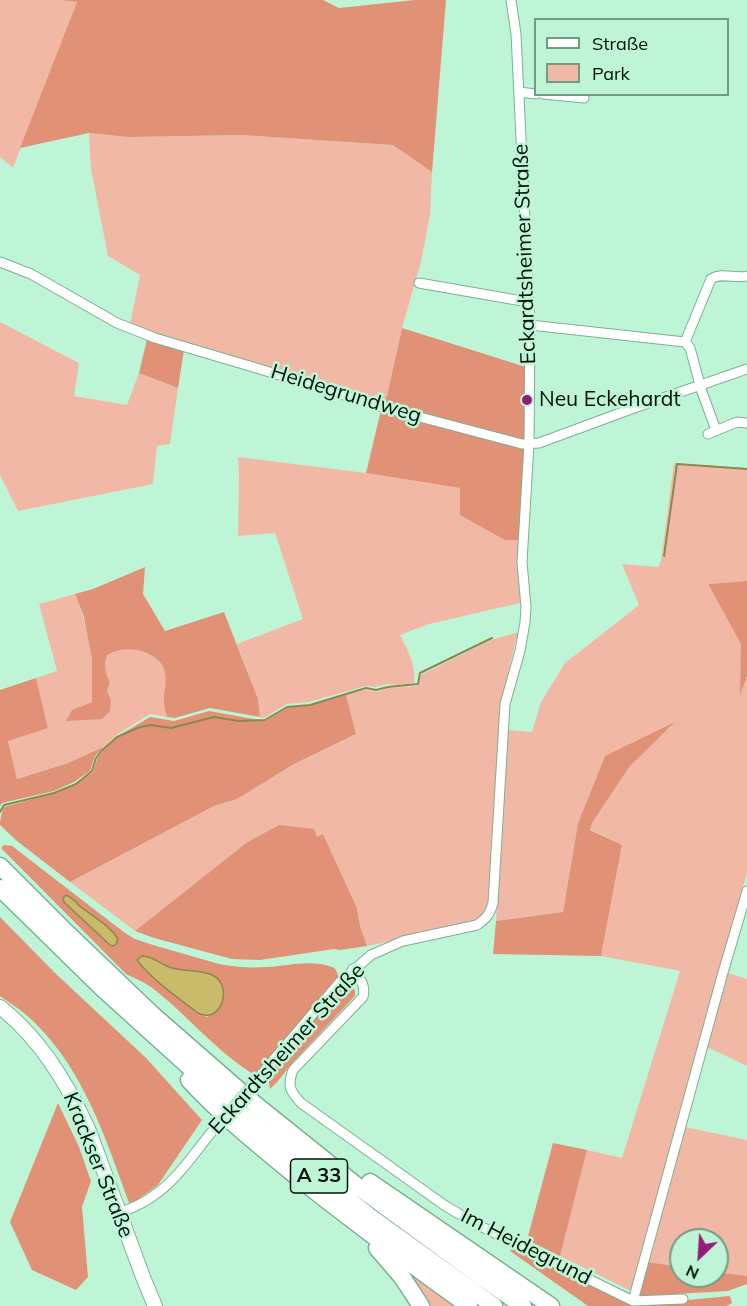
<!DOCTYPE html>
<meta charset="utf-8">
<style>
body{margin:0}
#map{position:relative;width:747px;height:1306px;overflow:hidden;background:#bff5d7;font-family:Mulish,sans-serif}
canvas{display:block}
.legend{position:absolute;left:534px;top:18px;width:195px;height:78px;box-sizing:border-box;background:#bff5d7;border:2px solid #739a84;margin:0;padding:8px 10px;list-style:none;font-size:18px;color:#011108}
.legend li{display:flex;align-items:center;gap:12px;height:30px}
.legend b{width:30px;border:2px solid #739a84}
.north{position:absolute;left:669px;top:1228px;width:60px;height:60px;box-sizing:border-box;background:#bff5d7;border:2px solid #739a84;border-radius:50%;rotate:205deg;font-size:16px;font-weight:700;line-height:24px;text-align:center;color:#011108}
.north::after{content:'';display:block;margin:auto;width:21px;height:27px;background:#941b78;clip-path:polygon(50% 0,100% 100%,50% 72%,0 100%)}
</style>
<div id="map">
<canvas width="747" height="1306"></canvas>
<ul class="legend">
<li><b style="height:8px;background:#fff"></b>Straße</li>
<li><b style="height:16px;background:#f1b9a5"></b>Park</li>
</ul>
<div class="north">N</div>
</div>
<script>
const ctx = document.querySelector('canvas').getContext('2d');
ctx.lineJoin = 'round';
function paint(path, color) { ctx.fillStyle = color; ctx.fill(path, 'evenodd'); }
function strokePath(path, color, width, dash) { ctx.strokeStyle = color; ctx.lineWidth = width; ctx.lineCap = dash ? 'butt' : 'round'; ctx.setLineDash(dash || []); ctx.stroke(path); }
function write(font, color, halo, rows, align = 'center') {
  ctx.font = font + ' Mulish,sans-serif'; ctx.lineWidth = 5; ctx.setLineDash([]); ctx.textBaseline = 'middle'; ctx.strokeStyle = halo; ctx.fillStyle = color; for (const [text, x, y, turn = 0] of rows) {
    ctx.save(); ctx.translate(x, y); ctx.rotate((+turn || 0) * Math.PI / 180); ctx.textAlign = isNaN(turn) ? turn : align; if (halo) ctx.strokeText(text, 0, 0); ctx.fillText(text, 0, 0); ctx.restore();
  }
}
paint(new Path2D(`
 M0 0H60L77 2 13 168 0 157Z
 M89 133 128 137 241 135 393 145 432 172 430 215 421 262 402 328 387 396 383 403 156 335 130 325 140 275 108 256 91 169Z
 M0 322 79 363 74 396 127 405 139 373 178 388 170 444 157 446 153 484 18 511 0 475Z
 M238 457 366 473 460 488 520 540V603L429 624 400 635C407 648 417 668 414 683L397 685 388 684 375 687 366 686 309 702 287 704 264 718 260 717 258 699 237 644 303 619 275 533 238 536 239 475Z
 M674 463 747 468V581L708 584 741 644V694L747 676V873L631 1291 560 1256 587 1150 622 1158 680 971 601 956 622 846 590 829 592 823 630 766 659 737 672 726 605 756 578 823 563 912 496 921 508 730 532 732 541 702 565 663 639 605 622 564 658 567 661 561Z
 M75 594C83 615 90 637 92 659 94 673 92 688 92 702L72 710 111 700 107 691 110 682 106 673 105 664 107 655C120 649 131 648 144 652 163 660 167 668 165 689 164 693 163 698 164 703 164 707 166 712 167 717L150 714 118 734 103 747 68 763 17 779 8 741 48 727 36 678 57 671 39 604Z
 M518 632 504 689 490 898 486 913 475 924 367 946 360 926 357 908 323 834 317 837 246 843 135 931 70 882 214 806 237 799 294 764 356 734 346 695 365 690 377 692 388 688 418 686 421 675 491 640Z
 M728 973 747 979V1066L707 1047Z
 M685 1127 747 1140V1276L717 1272V1240H681V1267L648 1262Z
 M405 1268 460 1306H427Z`), '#f1b9a5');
paint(new Path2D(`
 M60 0H323L339 8 415 0H446L432 172 393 145 241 135 128 137 89 133 20 148 77 2Z
 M402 328 526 367 524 439 521 440 383 403 387 396Z
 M147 339 184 350 178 388 139 373Z
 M381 410 521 448 524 450 525 454 520 540H505L460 515V488L366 473Z
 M145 567 143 594 165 631 224 612 258 699 260 717 210 708 175 718 167 717C166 712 164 707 164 703 163 698 164 693 165 689 167 668 163 660 144 652 131 648 119 649 107 655L105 664 106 673 110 682 107 691 111 700 110 711 102 719 66 721 72 710 92 702V659L84 617 75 594 93 589Z
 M747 581V676L740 696 741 644 708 584Z
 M36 678 48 728 8 741 17 779 68 763 103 747 95 756 90 771 74 782 54 791 2 803 0 806V690Z
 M346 695 356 734 294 764 237 799 214 806 70 882 17 841 0 825C0 820 2 811 4 807L55 793 76 784 93 772 98 757 102 751 118 736 150 717 174 721 209 711 265 721 287 708 310 705Z
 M675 722 630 766 592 823 590 830 622 845 601 956 493 954 496 921 563 912 578 823 605 756Z
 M279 825 314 829 317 837 323 834 357 908 360 926 367 946 340 950 334 949 260 960 232 959 154 938 135 931 246 843Z
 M4 845 12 846 125 933 135 939 153 945 219 964C235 967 250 968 266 967 287 966 311 959 332 967 337 969 337 973 339 978L255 1075C217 1053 187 1014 151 987 144 982 134 978 126 974L1 848ZM138 962 165 965 178 970 205 973 213 976 224 992 222 999 208 1017 204 1016 198 1013 152 977Z
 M0 917 54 972 146 1058 202 1120 158 1185 137 1200 129 1203C106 1139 84 1070 33 1021 23 1011 11 1004 0 996Z
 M350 987 355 990V996L293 1062 278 1081 270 1089 267 1073 339 988Z
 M58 1103 79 1147 91 1181 82 1207 88 1277 76 1290 32 1270 10 1222Z
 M553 1143 587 1150 560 1256 527 1240Z
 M513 1247 634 1305 730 1296 732 1303 727 1306H588L510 1251Z
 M648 1262 681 1267V1276H717V1272L747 1276V1284L728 1291 641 1296 639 1295Z`), '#e09176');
const water = new Path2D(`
 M66 895C74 898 78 906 85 910 97 919 110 926 118 939L116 944 113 946 110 945 64 902 63 898Z
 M142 956C154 956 161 965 172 968 186 972 201 969 214 976 233 987 221 1025 198 1013 177 997 153 981 137 960Z`);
paint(water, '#c9bb6a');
strokePath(water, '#8d884d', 1.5);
strokePath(new Path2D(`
 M664 556 677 464 747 469
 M0 812 4 805 54 793 76 784 92 771 96 758 101 751 117 737 140 727 151 725 171 728 214 717 239 721 265 720 287 707 310 705 366 688 376 690 388 687 418 684 420 673 492 638`), '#8d884d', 2);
const street = new Path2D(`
 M519 92 536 94
 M543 94 584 98
 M0 262 31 274 117 323 155 338 263 370 382 407 522 444 539 443 634 408 747 369
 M419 283 528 302
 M530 325 685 342 690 348 702 392 716 430
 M685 342 711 279C722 272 735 279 747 276
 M708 434 737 422 747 423
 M353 969C360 979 366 985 363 997L293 1070C287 1086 290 1091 301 1103L444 1205 478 1225 633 1301 683 1299
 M264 1071 340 982 371 955 403 941 477 925C486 919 490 914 493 903L505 704 520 651 525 622 526 607 522 562 529 444 530 325 516 34 511 0
 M120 1213C131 1208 143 1204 153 1196 176 1181 193 1155 210 1134
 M633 1301 722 976 747 891`);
const secondary = new Path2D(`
 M0 1007C41 1039 68 1084 89 1131L143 1277 155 1306`);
const highway = new Path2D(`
 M0 866 64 930 154 1016 256 1105 357 1186 484 1279 523 1306
 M0 888 101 987 239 1112 369 1216 494 1306
 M189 1080C223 1117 262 1148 301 1180 356 1224 412 1265 469 1306
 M370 1182 551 1306
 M377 1248 402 1277 421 1306`);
strokePath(street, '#7cb093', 11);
strokePath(secondary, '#7cb093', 16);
strokePath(highway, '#7cb093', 19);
strokePath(street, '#fff', 9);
strokePath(secondary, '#fff', 14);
strokePath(highway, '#fff', 16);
const streetBridge = new Path2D(`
 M210 1134 264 1071`);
strokePath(streetBridge, '#7cb093', 11, []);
strokePath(streetBridge, '#fff', 9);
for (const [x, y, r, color] of [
 [527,400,6,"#941b78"]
]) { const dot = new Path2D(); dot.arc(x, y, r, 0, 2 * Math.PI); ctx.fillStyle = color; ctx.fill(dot); strokePath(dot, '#bff5d7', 2); }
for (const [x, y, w] of [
 [319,1176,57]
]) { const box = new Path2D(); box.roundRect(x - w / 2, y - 17, w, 34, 4.5); ctx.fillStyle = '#bff5d7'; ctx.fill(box); strokePath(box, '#011108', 1.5); }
write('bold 20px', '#011108', null, [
 ["A 33",319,1176]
]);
write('21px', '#011108', '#bff5d7', [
 ["Eckardtsheimer Straße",525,254,-92],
 ["Heidegrundweg",346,394,17],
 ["Eckardtsheimer Straße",287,1049,-48],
 ["Krackser Straße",98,1165,68],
 ["Im Heidegrund",526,1247,27]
]);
write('21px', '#011108', '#bff5d7', [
 ["Neu Eckehardt",539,400]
], 'left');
</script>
